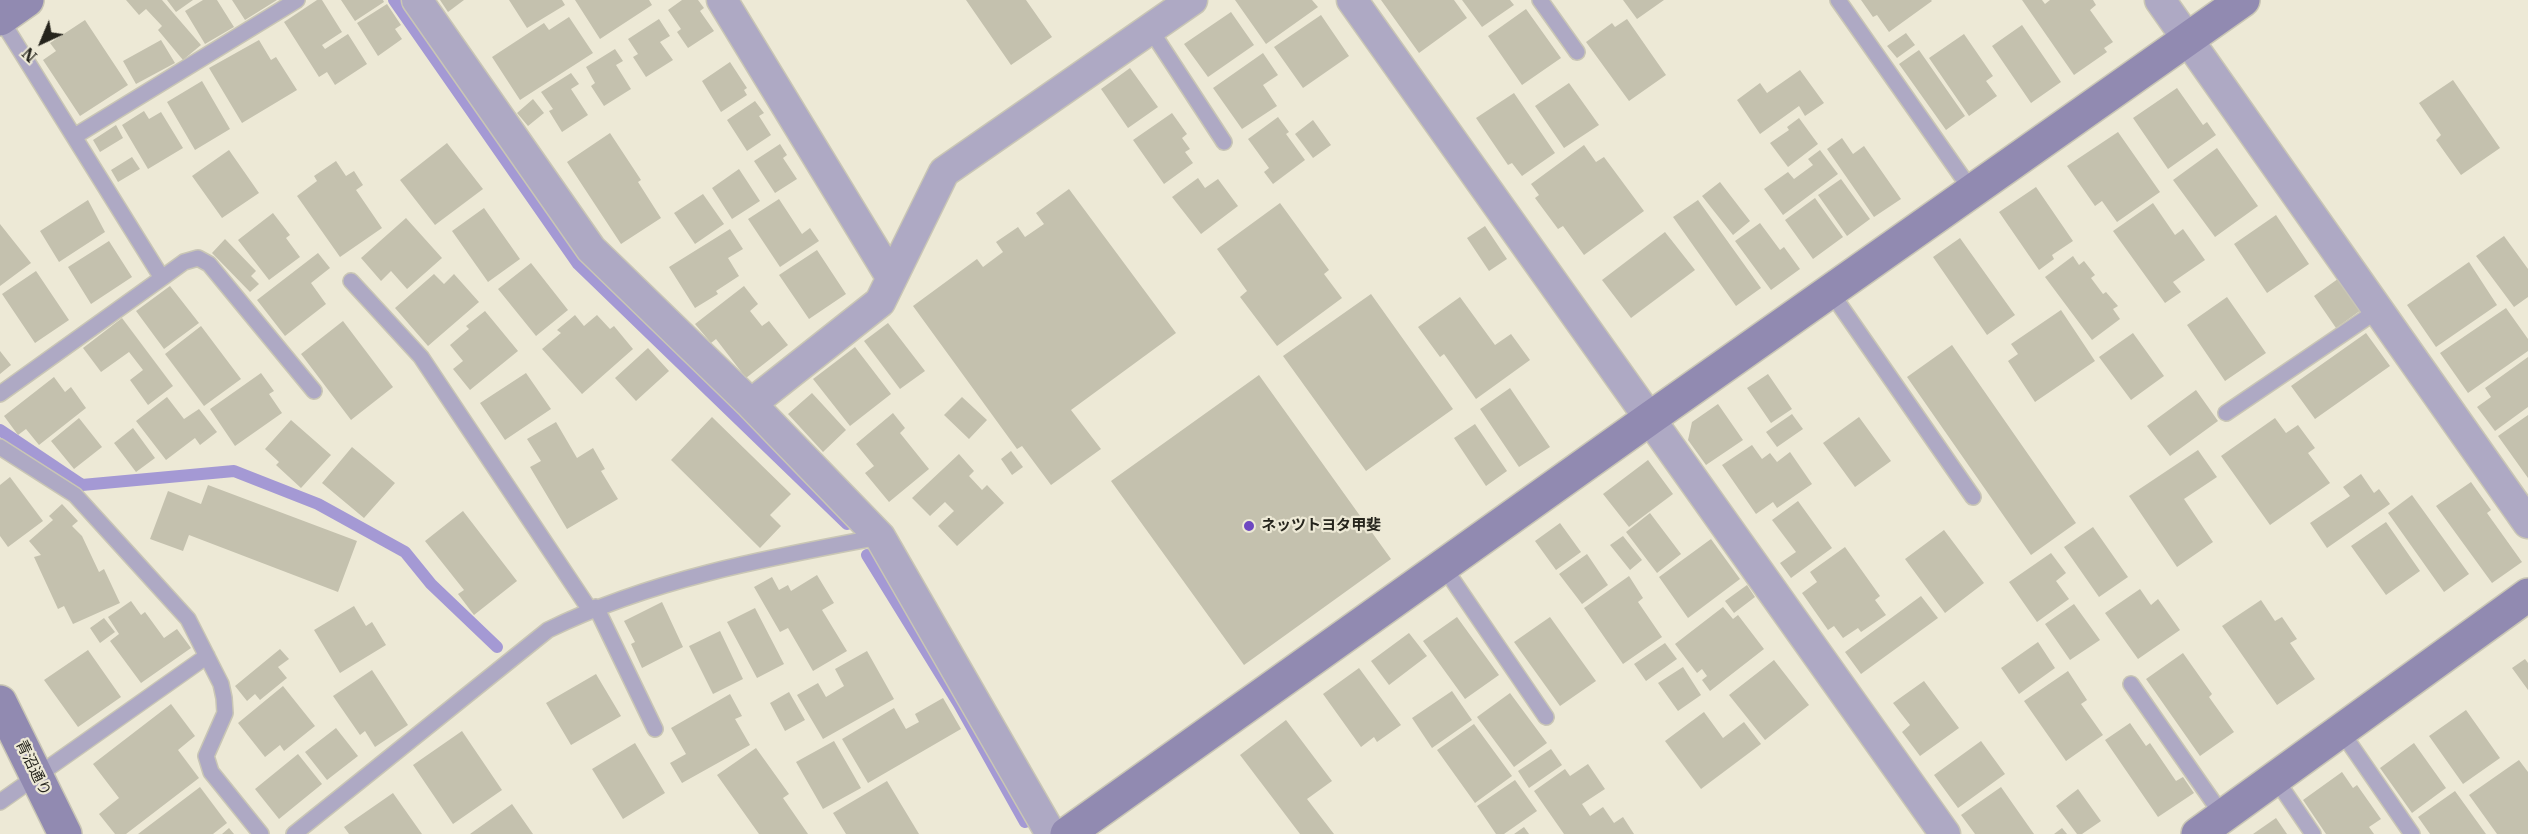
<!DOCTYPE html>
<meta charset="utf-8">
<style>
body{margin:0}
#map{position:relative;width:2528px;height:834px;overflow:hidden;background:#ede9d6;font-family:"IBM Plex Serif",serif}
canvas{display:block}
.north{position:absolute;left:12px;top:12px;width:60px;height:60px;-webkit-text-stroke:4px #ede9d6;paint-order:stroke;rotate:224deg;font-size:16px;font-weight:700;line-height:24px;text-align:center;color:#25241c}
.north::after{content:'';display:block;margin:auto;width:21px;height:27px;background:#25241c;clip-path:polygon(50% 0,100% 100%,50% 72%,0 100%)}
</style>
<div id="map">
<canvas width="2528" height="834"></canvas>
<div class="north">N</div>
</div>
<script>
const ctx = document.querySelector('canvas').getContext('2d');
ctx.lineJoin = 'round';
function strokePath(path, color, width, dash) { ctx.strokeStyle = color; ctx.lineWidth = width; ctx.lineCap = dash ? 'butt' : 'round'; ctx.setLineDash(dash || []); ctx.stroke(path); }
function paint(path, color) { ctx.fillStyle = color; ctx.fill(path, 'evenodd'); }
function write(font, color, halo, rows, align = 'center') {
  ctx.font = font + ' "IBM Plex Serif","Noto Sans JP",serif'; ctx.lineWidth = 4.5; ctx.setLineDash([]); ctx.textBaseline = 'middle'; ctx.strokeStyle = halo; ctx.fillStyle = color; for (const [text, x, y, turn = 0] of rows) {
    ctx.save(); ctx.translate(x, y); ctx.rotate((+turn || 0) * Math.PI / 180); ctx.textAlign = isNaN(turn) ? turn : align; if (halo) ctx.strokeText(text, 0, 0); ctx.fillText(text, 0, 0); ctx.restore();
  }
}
strokePath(new Path2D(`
 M394 0 578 264 847 524
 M0 430 82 485 234 471 318 504 405 552 431 584 497 647
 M867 555 959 704 1025 822`), '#a499d4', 12);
paint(new Path2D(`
 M126 0H162L201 45 183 60 158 30 162 26 146 9 139 15Z
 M167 0H193L176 12Z
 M203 0H217L234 27 205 44 185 11Z
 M232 0H277L245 20Z
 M317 0H322L342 32 322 45 325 49 348 34 367 64 335 85 327 72 319 77 284 22Z
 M341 0H383L384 2 355 21Z
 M440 0H464L448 12Z
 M509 0H562L565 5 527 28Z
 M575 0H649L652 5 600 39Z
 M682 0H698L704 8 700 11 714 31 688 48 677 32 681 29 668 10Z
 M966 0H1026L1052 37 1011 65Z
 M1235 0H1312L1318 7 1266 44Z
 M1381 0H1454L1467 18 1419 53Z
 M1462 0H1510L1514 5 1482 27Z
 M1623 0H1664L1637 19Z
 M1861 0H1931L1932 1 1889 32 1877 15 1873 17Z
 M2022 0H2042L2045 4 2050 0H2093L2096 5 2090 10 2113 42 2104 48 2107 52 2074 75Z
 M387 4 401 25 395 29 402 39 378 56 357 23Z
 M1526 9 1561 58 1522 85 1488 36Z
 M1231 12 1254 45 1208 77 1184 44Z
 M1321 15 1349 56 1303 88 1274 47Z
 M569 17 593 53 520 100 492 57 544 23 549 30Z
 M659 19 670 36 660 42 673 60 646 77 633 57 638 54 628 39Z
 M1627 19 1666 75 1629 101 1586 42 1612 23 1615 27Z
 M85 20 128 85 80 116 43 60 56 51 50 43Z
 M2022 25 2061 82 2031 103 1992 46Z
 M1906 33 1915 45 1897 58 1887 46Z
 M1964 34 1993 76 1986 81 1997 96 1969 116 1929 58Z
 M161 40 175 63 136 84 123 61Z
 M259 40 271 60 276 57 297 90 242 123 209 68Z
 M615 49 623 61 616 65 631 89 604 106 591 86 595 83 586 67Z
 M1919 50 1965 116 1946 130 1899 64Z
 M1263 53 1278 75 1263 85 1277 106 1242 129 1213 88Z
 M730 62 747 88 744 90 747 95 721 112 702 81Z
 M1130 68 1158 107 1128 128 1101 89Z
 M1800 70 1824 103 1805 116 1799 106 1760 134 1737 100 1760 83 1767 93Z
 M571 73 579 84 571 89 588 115 562 132 549 111 553 109 541 92Z
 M2453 80 2500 148 2461 175 2436 140 2441 135 2419 103Z
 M202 81 230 129 195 150 167 102Z
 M1569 83 1599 125 1564 148 1535 106Z
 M2177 88 2203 125 2207 122 2216 135 2168 169 2133 118Z
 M1514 93 1555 153 1522 176 1512 163 1508 165 1476 118Z
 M533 99 544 113 528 126 517 113Z
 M755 101 764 113 759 116 771 135 747 151 727 120Z
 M144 111 149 119 161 112 183 148 148 169 122 125Z
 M1172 113 1187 134 1182 138 1190 149 1185 152 1193 163 1164 184 1133 140Z
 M1278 117 1289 132 1286 134 1305 160 1273 184 1264 172 1269 168 1248 139Z
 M1799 118 1818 144 1788 167 1770 143 1789 130 1787 127Z
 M1313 120 1331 145 1313 158 1295 134Z
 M116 125 123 138 100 152 93 140Z
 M2118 132 2160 192 2117 222 2102 201 2095 206 2067 166Z
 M610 133 641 180 638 182 661 218 621 244 567 162Z
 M1842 138 1853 154 1864 146 1901 199 1874 217 1827 149Z
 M447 143 483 189 435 225 400 180Z
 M780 144 787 155 783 158 797 179 775 193 754 161Z
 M1584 145 1596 162 1604 157 1644 211 1584 255 1563 226 1558 229 1535 198 1539 195 1531 184Z
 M2217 148 2258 206 2215 237 2173 180Z
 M229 150 259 193 222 218 192 176Z
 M1820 150 1838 174 1783 215 1764 189 1788 172 1794 179 1813 165 1808 159Z
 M132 157 140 169 118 182 111 170Z
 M336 161 346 176 354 171 363 185 356 190 382 228 340 257 297 196 317 181 314 176Z
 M739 169 760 201 732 219 712 188Z
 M1198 178 1205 188 1218 179 1238 206 1201 234 1172 197Z
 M1841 179 1870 219 1847 236 1818 195Z
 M1720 182 1750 221 1733 235 1702 196Z
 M2036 187 2073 241 2052 255 2054 259 2039 270 1999 212Z
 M1069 189 1176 333 1071 410 1101 449 1051 485 1022 446 1017 449 913 306 977 259 983 267 1003 252 996 242 1018 227 1025 237 1044 224 1036 213Z
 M703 194 724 224 695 244 674 213Z
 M1815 198 1843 237 1813 259 1785 220Z
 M779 199 802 234 810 228 819 241 780 267 748 219Z
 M88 200 105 232 59 262 40 231Z
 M1698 200 1761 288 1736 306 1673 217Z
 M1280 203 1329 270 1324 274 1342 298 1277 346 1240 297 1247 291 1217 249Z
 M2153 203 2175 235 2183 229 2205 260 2173 282 2181 292 2165 303 2113 231Z
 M484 208 520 259 488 282 452 231Z
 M273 213 290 235 286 238 300 257 269 280 238 240Z
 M2276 215 2309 264 2267 293 2234 244Z
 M406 218 442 258 407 289 391 271 381 281 361 258Z
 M1760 223 1780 250 1784 247 1800 269 1771 290 1735 241Z
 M0 224 31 263 0 286Z
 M1485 226 1507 259 1489 271 1467 238Z
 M730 229 743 249 728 258 739 276 716 291 718 294 695 308 669 267Z
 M1665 232 1695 270 1631 318 1602 280Z
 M2504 236 2528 269V297L2514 307 2476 256Z
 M1960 238 2015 315 1987 335 1933 257Z
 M225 239 256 271 251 276 259 284 250 292 212 253Z
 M109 241 132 277 91 304 68 267Z
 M817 250 846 294 809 319 779 275Z
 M318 253 330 268 311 283 326 304 285 336 257 300Z
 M2073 256 2079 265 2084 261 2095 275 2091 278 2103 294 2106 292 2118 306 2113 309 2120 319 2092 340 2045 277Z
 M2469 262 2497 305 2436 347 2407 305Z
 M531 263 568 310 536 336 498 289Z
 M36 271 69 320 35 343 2 294Z
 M434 274 444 284 454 274 479 302 428 346 395 308Z
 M2342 276 2364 308 2336 328 2314 296Z
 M170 286 199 323 164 349 136 311Z
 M744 286 758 304 750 311 762 326 769 321 788 345 746 378 716 339 711 343 695 324Z
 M1371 294 1453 409 1366 471 1283 356Z
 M1460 297 1495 345 1511 334 1530 360 1476 399 1444 354 1440 357 1418 327Z
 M2227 297 2266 353 2225 381 2187 325Z
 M2506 308 2528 339V351L2468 393 2440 353Z
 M2061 310 2095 361 2035 402 2008 361 2018 354 2011 344Z
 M485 311 518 351 470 390 453 369 463 361 450 345 469 329 466 326Z
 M575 315 584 326 597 315 610 329 614 326 633 349 582 394 542 349 561 333 557 330Z
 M122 318 173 386 148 405 130 380 143 370 129 352 101 372 83 348Z
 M343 321 393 387 351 420 301 354Z
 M888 323 925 371 900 389 864 341Z
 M201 326 241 379 204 406 165 354Z
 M2133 333 2164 376 2131 400 2099 357Z
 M2366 333 2390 366 2315 419 2291 386Z
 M1952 345 2076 523 2031 555 1907 377Z
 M855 347 891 394 850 426 813 379Z
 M648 348 669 371 636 401 615 378Z
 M0 351 11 365 0 374Z
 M2528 357V407L2495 431 2477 407 2491 397 2485 388Z
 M261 373 274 391 269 394 282 413 235 446 210 409Z
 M526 373 551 409 505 440 480 403Z
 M1768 374 1792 409 1771 423 1747 388Z
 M1259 375 1391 559 1244 665 1111 481Z
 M54 377 65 392 71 387 86 408 39 445 26 429 18 435 4 416Z
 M1510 388 1550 447 1519 467 1480 409Z
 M2196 390 2218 421 2170 456 2147 426Z
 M812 393 846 430 823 452 788 414Z
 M167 397 184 419 199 409 217 432 200 445 195 438 166 460 136 421Z
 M962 397 987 420 969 439 944 415Z
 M1718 404 1743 440 1706 465 1688 440 1692 422Z
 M893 413 905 428 900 433 929 469 889 502 865 473 874 466 856 444Z
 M1792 414 1803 429 1777 447 1766 432Z
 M2528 415V478L2498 436Z
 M712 417 791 494 770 515 781 526 760 548 671 460Z
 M1859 417 1891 461 1855 487 1823 443Z
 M79 418 102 447 74 469 51 441Z
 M2275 418 2286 433 2298 425 2315 448 2308 453 2330 483 2270 525 2221 456Z
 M291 420 331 455 301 488 276 465 279 462 265 449Z
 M556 422 577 458 593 448 605 469 601 471 618 499 567 529 530 467 541 461 527 439Z
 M1475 424 1507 471 1486 486 1454 438Z
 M133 428 155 458 136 472 114 443Z
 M1752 445 1762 459 1770 453 1777 462 1790 452 1812 484 1777 508 1773 502 1756 514 1722 465Z
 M352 447 395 483 364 518 322 483Z
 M2198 450 2217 477 2184 499 2213 542 2177 567 2129 496Z
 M1011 451 1023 467 1012 475 1001 459Z
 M959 454 974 471 969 476 982 490 987 485 1004 503 957 546 938 526 954 511 945 502 930 516 912 498Z
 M1648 460 1673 494 1629 527 1603 494Z
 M2361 474 2374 493 2379 489 2390 504 2327 548 2310 523 2350 496 2343 487Z
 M10 477 43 521 8 547 0 536V485Z
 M2471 482 2491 510 2487 513 2522 562 2492 583 2436 506Z
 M208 485 357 541 338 592 189 535 183 551 150 539 168 491 201 504Z
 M2412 495 2469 574 2444 592 2388 513Z
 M1798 501 1832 548 1791 578 1780 563 1796 552 1772 520Z
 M62 504 78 521 72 526 82 536 99 572 104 569 120 603 73 624 64 606 58 609 34 557 41 555 29 541 53 520 49 516Z
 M463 511 517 581 474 615 458 594 464 590 425 541Z
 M1650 513 1681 554 1657 573 1626 532Z
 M2386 522 2420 571 2386 595 2351 546Z
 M1560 523 1581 552 1556 570 1535 541Z
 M2093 527 2128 577 2099 597 2064 547Z
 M1944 530 1984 583 1945 613 1905 559Z
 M1623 536 1642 560 1630 570 1610 545Z
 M1711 539 1740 579 1688 618 1659 577Z
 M1845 547 1880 596 1875 600 1886 615 1861 632 1858 628 1843 638 1834 626 1828 630 1802 593 1817 582 1810 572Z
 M2051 553 2066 573 2056 581 2069 599 2037 622 2009 582Z
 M1587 554 1608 585 1582 604 1559 574Z
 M817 575 834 603 822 610 847 651 813 671 788 628 780 632 754 587 772 577 779 590 788 585 791 591Z
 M1629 576 1643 598 1638 602 1662 637 1623 664 1584 608Z
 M1747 585 1755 597 1734 613 1725 601Z
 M2140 589 2151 605 2158 599 2180 630 2138 659 2105 613Z
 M1921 596 1938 618 1861 674 1845 652Z
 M2261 600 2275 621 2282 617 2297 639 2290 643 2315 679 2277 705 2222 626Z
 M131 601 141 615 145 612 164 638 177 629 191 648 141 683 110 641 119 634 108 617Z
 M662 602 683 647 642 668 631 644 635 642 624 621Z
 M2074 604 2100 640 2070 660 2045 624Z
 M354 606 366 626 372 622 386 645 340 673 314 630Z
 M1723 607 1733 619 1738 615 1764 649 1710 691 1702 680 1707 676 1702 669 1697 673 1675 644Z
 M755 608 784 664 757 678 727 622Z
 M1457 617 1499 675 1465 699 1423 641Z
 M1550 617 1596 681 1560 706 1514 642Z
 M104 618 115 632 100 643 90 628Z
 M720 631 743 679 713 694 689 646Z
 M1409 633 1427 656 1389 685 1371 661Z
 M2038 642 2055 668 2019 694 2001 668Z
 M1665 643 1677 659 1646 681 1634 664Z
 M280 649 289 659 278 667 287 678 260 700 255 694 247 701 235 686Z
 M88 650 121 697 78 727 44 680Z
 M867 651 894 699 823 739 797 695 818 683 826 697 844 686 835 669Z
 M2183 653 2212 694 2209 697 2234 732 2200 756 2146 679Z
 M2525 659 2528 663V690L2512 668Z
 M1774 660 1809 705 1765 740 1729 695Z
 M1683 667 1701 695 1678 711 1658 683Z
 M1359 668 1401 725 1377 742 1374 737 1361 747 1323 694Z
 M372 670 408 725 375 747 365 731 360 735 333 696Z
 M2068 671 2087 700 2081 704 2103 735 2066 761 2024 701Z
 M596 674 621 716 571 745 546 703Z
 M1924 681 1959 728 1920 756 1902 732 1910 725 1893 703Z
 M283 686 315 726 284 751 280 745 265 757 238 723Z
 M1452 691 1472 720 1432 748 1412 718Z
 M789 692 805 720 785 731 770 703Z
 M1510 693 1547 743 1514 767 1477 717Z
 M730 694 742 716 735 719 750 745 682 783 670 763 686 754 671 728Z
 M943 698 961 729 868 783 842 739 894 708 906 729 919 722 915 714Z
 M171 704 195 736 178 750 199 778 126 834H115L99 814 119 798 93 764Z
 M2466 710 2500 758 2463 784 2429 736Z
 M1704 712 1723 738 1744 722 1761 744 1701 789 1665 741Z
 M1286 720 1332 781 1307 799 1334 834H1300L1240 755Z
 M2130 723 2146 746 2150 743 2176 781 2183 777 2194 793 2158 817 2105 740Z
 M1474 724 1512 776 1475 803 1437 750Z
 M336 728 358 756 327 780 305 752Z
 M462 731 502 790 453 824 413 765Z
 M834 741 861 788 823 809 796 762Z
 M1981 741 2005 774 1958 808 1934 775Z
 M635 743 665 793 623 819 592 769Z
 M2414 743 2446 788 2412 813 2380 768Z
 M756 748 789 794 783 798 808 834H759L717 775Z
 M1551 749 1562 765 1529 788 1518 771Z
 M298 754 322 784 279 819 255 789Z
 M2519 760 2528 772V834H2497L2469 795Z
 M1588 764 1605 789 1582 804 1590 816 1603 807 1614 823 1623 817 1634 834H1564L1534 791 1565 769 1570 776Z
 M2342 772 2353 788 2357 785 2381 819 2369 827 2374 834H2326L2303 800Z
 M1515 780 1537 811 1504 834H1496L1477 806Z
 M887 781 919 834H846L833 813Z
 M200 787 227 823 213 834H138Z
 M2001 787 2034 834H1975L1961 815Z
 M2078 789 2101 821 2082 834H2077L2056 806Z
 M2455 791 2486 834H2430L2418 817Z
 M393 793 422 834H349L344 827Z
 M512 804 533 834H470Z
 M2276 818 2287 834H2253Z
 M1524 827 1529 834H1514Z
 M229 828 234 834H222Z
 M2062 828 2067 834H2054Z`), '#c4c1ae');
const lane = new Path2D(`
 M1540 0 1577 52
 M1838 0 1972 191
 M0 18 162 278 0 394
 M1150 29 1224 142
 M75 136 297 0
 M162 278 184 262 198 258 209 264 314 391
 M351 281 421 357 590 610
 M1830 291 1973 497
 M2226 413 2378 310
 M0 447 75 495 188 619 221 684 224 698 225 713 206 756 211 772 261 834
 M1443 566 1546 717
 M596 607 655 729
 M2131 684 2223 816
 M2341 731 2412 834
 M2275 778 2313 834
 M0 802 207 656
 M294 834 548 630C652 579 767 558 880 537`);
const street = new Path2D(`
 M417 0 591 249 751 404 880 537 1051 834
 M722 0 891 277
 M1352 0 1945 834
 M2160 0 2528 523
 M751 404 880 302 944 172 1192 0`);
const secondary = new Path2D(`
 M0 19 27 0
 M0 702 65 834
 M1067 834 1649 419 2243 0
 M2198 834 2528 595`);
strokePath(lane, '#c9c6b5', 18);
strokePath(street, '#c9c6b5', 33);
strokePath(secondary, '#c9c6b5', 36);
strokePath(lane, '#aea9c4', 15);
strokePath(street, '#aea9c4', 30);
strokePath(secondary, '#918ab1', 33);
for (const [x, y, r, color] of [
 [1249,526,6,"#6e48c1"]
]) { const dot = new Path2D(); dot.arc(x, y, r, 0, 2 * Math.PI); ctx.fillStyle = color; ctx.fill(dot); strokePath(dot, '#ede9d6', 2); }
write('bold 15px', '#25241c', '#ede9d6', [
 ["ネッツトヨタ甲斐",1261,526]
], 'left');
write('15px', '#25241c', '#ede9d6', [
 ["青沼通り",33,768,64]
]);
</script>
